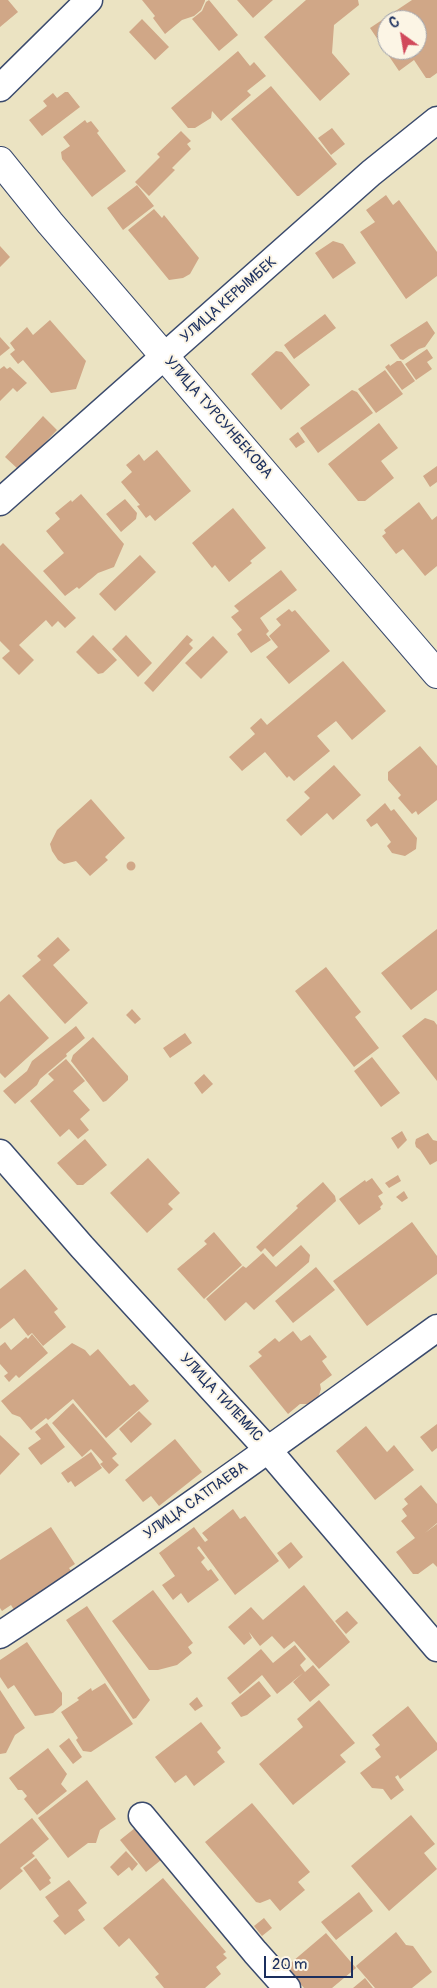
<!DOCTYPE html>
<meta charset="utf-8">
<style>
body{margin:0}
#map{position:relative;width:437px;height:1988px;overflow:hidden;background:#ebe3c2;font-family:Pangolin,sans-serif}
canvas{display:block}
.north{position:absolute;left:377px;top:10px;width:50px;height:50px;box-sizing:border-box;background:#fcf5e5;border:1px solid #a2a6af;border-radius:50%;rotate:328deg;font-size:14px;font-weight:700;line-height:20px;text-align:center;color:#1b2f5e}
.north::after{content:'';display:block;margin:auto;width:18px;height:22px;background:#d1495b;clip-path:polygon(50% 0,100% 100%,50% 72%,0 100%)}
.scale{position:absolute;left:264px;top:1956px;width:89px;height:22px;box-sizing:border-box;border:2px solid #1b2f5e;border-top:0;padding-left:6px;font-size:15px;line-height:18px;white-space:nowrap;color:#1b2f5e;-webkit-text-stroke:4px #fcf5e5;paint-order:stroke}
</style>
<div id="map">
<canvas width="437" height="1988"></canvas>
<div class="north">С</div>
<div class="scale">20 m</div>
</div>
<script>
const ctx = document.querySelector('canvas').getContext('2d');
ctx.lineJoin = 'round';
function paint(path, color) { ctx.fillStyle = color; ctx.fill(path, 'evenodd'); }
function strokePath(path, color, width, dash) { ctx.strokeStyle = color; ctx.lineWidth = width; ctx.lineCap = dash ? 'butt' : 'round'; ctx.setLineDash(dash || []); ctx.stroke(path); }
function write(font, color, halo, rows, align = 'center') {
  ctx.font = font + ' Pangolin,sans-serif'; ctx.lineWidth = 4; ctx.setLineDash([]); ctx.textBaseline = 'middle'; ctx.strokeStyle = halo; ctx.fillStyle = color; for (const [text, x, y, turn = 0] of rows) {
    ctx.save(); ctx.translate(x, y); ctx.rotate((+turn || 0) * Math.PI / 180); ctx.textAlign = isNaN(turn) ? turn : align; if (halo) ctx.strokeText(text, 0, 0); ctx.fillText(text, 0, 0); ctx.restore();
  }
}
paint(new Path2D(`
 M0 0H8L18 12 0 27Z
 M142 0H205V1L201 10 194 16 182 20 165 34 153 18 155 16Z
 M209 0 238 35 219 51 192 19 202 11 206 2Z
 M237 0H273L253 18Z
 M306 0H358L359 5 334 25 332 53 350 74 320 101 264 37Z
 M412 0H437V73L430 78H426L414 60 399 71 370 28ZM387 20H417V50H387Z
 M142 19 169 47 155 60 129 32Z
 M238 51 250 66 254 62 266 76 247 91 251 95 221 121 212 111 211 118 195 128H188L171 108Z
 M271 86 337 164 299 196H297L231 119Z
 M65 92H68L80 107 42 136 29 120 47 106 43 101 53 93 57 98Z
 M85 120 87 123 91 121 99 131 97 133 126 171 92 197 62 159 61 152 70 146 63 137Z
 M332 128 345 144 331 155 318 138Z
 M181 131 191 141 187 144 191 149 172 168 175 170 149 196 135 182 160 157 157 154Z
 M137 185 154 206 123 230 107 208Z
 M386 195 393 205 399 200 437 252V276L406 299 360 232 375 222 366 210Z
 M154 209 162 218 164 215 199 258 190 274 183 278 169 280 128 230Z
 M333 241 343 244 356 263 333 279 315 253Z
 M0 246 10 257 0 267Z
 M325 314 336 328 294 359 284 345Z
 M50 320 86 361 76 389 51 393 23 360 18 364 10 354 15 350 10 343 27 327 33 335Z
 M427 321 435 333 425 347 419 349 403 360 400 359 390 345Z
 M0 337 10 348 0 356Z
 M427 349 433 358 427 362 432 369 416 380 405 364Z
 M276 351 282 352 310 385 281 410 251 374Z
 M397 361H401L415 381 402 390 385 367 389 364 390 366Z
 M4 366 7 369 10 367 27 383 17 392 13 388 0 401V369Z
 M385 370 403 394 376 413 358 389Z
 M352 390 357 392 373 413 318 453 300 428Z
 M43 416 57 430 19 470 5 457Z
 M379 423 398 448 381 461 394 478 365 501H358L328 464Z
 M298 432 305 442 296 448 289 439Z
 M157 450 191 491 155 521 150 515 146 518 137 506 140 505 121 482 132 472 126 465 139 454 144 461Z
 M437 466V482L430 487 423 476Z
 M81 494 124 544 114 567 98 573 79 589 77 587 65 596 43 571 64 553 46 531 60 519 55 513 71 500 72 502Z
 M125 499 137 513 136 519 121 532 106 514Z
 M419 502 432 520 437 516V566L425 576 403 549 396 554 382 536 386 533 384 530Z
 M233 508 266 548 250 561 252 563 229 582 215 565 212 568 192 543Z
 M3 543 76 618 65 628 58 621 52 627 46 620 19 645 34 660 19 675 2 658 10 651 0 641V546Z
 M140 555 156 572 115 611 99 594Z
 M281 570 297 590 260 618 269 631 266 634 271 640 251 653 237 634 242 630 231 617 239 611 234 606Z
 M289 609 292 612 295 610 330 651 289 684 266 657 278 647 269 636 281 625 276 619Z
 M93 635 117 660 103 673 98 674 76 652Z
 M126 635 152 663 138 677 112 649Z
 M187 635 193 640 189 644 193 648 153 692 144 683Z
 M213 636 228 652 201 679 185 663Z
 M343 661 386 711 352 740 336 721 317 736 330 751 294 781 289 776 287 778 265 752 242 771 229 757 255 734 250 728 261 718 267 725Z
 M420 746 437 766V800L418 815 416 811 412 814 398 798 401 795 388 780V772Z
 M334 765 361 795 333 820 327 813 301 836 286 820 310 798 304 792Z
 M91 799 125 838 105 857 108 860 90 876 76 861 64 864 58 860 52 851 50 844 57 830Z
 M385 803 391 811 394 809 417 838 416 849 405 856 392 853 387 846 391 842 377 823 371 827 366 820Z
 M126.5 866a4.5 4.5 0 1 1 9 0a4.5 4.5 0 1 1-9 0Z
 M437 929V990L411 1010 381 973Z
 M58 937 70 950 53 965 88 1003 65 1024 22 976 41 960 37 956Z
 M326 967 361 1012 355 1017 379 1048 354 1067 295 991Z
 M9 994 49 1038 5 1078 0 1073V1002Z
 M132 1009 141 1019 135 1024 126 1015Z
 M425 1018 434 1021 437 1025V1081L402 1036Z
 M76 1026 85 1038 66 1054 67 1056 40 1079 37 1085 15 1104 3 1091 27 1071 32 1061Z
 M185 1033 192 1043 170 1058 163 1048Z
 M93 1037 128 1076V1080L106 1101 103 1102 71 1061 73 1055Z
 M372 1057 400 1093 381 1107 354 1071Z
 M66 1059 85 1081 73 1091 90 1110 80 1119 89 1130 78 1139 69 1129 60 1137 30 1101 54 1080 48 1074Z
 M204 1074 213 1084 202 1094 194 1083Z
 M402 1131 407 1140 398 1149 391 1138Z
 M428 1133 433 1140 437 1141V1161L430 1165 420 1150 416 1147 415 1143 416 1139Z
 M85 1139 107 1165 83 1185H77L57 1163Z
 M148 1158 180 1193 168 1204 173 1209 147 1233 110 1193Z
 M398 1175 401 1181 389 1188 385 1183Z
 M372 1178 383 1193 378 1196 383 1204 380 1207 381 1209 359 1225 339 1199 365 1180 366 1182Z
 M323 1182 335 1196 336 1201 273 1257 265 1248 261 1252 256 1247 298 1208 296 1206Z
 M404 1191 408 1198 402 1202 396 1197Z
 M412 1222 437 1256V1274L367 1326 333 1281Z
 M214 1232 242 1265 204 1299 177 1269 207 1244 204 1241Z
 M301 1245 310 1255 309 1262 254 1310 246 1302 225 1321 206 1299 243 1266 246 1268 263 1253 276 1267Z
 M316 1267 335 1290 293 1323 275 1301Z
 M25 1269 58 1309 54 1312 66 1327 43 1346 32 1333 28 1336 14 1318 0 1329V1289Z
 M293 1331 301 1341 310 1335 327 1357 322 1361 332 1375 320 1384 321 1389 318 1398 311 1404H300L288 1414 249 1366 262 1356 258 1352 275 1338 279 1342Z
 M32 1334 48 1353 19 1378 16 1375 9 1382 4 1376 8 1373 0 1364V1346L5 1342 11 1350 26 1337 28 1339Z
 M72 1343 85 1350 90 1356 98 1349 130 1386 134 1384 149 1401 106 1438 73 1399 48 1420 46 1418 31 1430 20 1417 12 1414 1 1401Z
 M73 1403 117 1454 112 1458 119 1465 109 1474 100 1464 103 1462 91 1449 82 1457 52 1423Z
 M139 1411 152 1424 131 1443 119 1429Z
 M47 1423 65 1447 41 1465 28 1448 41 1439 35 1432Z
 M437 1424V1448L432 1452 420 1437Z
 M366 1426 387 1452 394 1445 414 1470 375 1500 336 1451Z
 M0 1435 20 1454 0 1475Z
 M175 1439 202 1472 159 1506 151 1496 143 1502 125 1480Z
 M91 1452 102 1468 75 1487 71 1481 68 1483 61 1473Z
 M421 1485 437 1504V1523L425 1533 437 1524V1567L433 1563 418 1574H413L396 1552 415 1538 401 1521 407 1516 402 1509 408 1504 404 1499Z
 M233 1509 240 1519 245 1516 279 1561 235 1595 199 1546 197 1548 205 1558 201 1562 208 1571 211 1569 219 1580 188 1603 181 1593 173 1600 162 1585 175 1576 159 1553 194 1527 205 1542 208 1540 202 1533Z
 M51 1527 75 1564 69 1568 78 1580 19 1618 11 1605 2 1611 0 1608V1560Z
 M291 1542 303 1557 289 1569 277 1553Z
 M304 1585 350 1642 319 1669 294 1641 284 1649 272 1636 260 1646 249 1632 252 1638 244 1645 228 1627 251 1607 263 1620Z
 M153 1590 193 1643 188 1647 192 1653 177 1665 158 1670H149L112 1621Z
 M87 1606 150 1700 136 1718 133 1719 66 1620Z
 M347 1611 358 1623 346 1634 335 1621Z
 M27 1642 62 1693V1705L53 1713 35 1716 14 1685 8 1689 0 1677V1660Z
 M295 1645 306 1659 300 1665 305 1672 313 1665 330 1685 310 1702 293 1682 303 1673 277 1694 262 1675 240 1694 227 1678 261 1649 273 1663Z
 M259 1681 271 1696 247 1715 241 1717 231 1703Z
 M105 1683 133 1724 91 1752 83 1751 76 1740 78 1738 61 1712 79 1700 77 1698 91 1688 92 1691Z
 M0 1690 25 1728 15 1735 6 1753 0 1754Z
 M197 1697 203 1706 195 1711 189 1704Z
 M319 1700 355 1743 340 1755 346 1762 293 1805 259 1764 303 1727 297 1719Z
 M408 1706 437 1743V1750L400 1779 398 1775 395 1777 404 1790 391 1800 383 1789 372 1788 360 1773 381 1757 375 1749 380 1745 372 1735Z
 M201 1722 221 1748 217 1752 225 1762 194 1786 186 1775 175 1783 155 1757Z
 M69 1738 82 1757 73 1764 59 1746Z
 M48 1748 67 1774 61 1784 67 1791 37 1815 24 1799 27 1796 22 1790H18L9 1778Z
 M87 1780 116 1819 100 1830 96 1843H88L68 1858 38 1818Z
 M252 1803 310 1872 298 1882 305 1890 280 1911 270 1899 260 1903 256 1902 205 1842Z
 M411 1815 435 1844 424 1853 437 1869 389 1911 351 1866Z
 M32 1818 49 1839 32 1853 35 1856 20 1868 23 1871 0 1890V1844Z
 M135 1828 161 1860 146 1872 120 1840Z
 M126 1851 138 1864 132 1871 129 1867 118 1876 110 1867Z
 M36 1858 51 1878 49 1880 51 1883 40 1891 23 1868Z
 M163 1878 226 1952 223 1954 227 1958 216 1967 221 1974 205 1988H164L155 1977 159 1974 129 1938 119 1947 103 1928Z
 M69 1880 87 1903 78 1910 85 1920 65 1935 53 1921 59 1916 45 1897Z
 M359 1892 373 1911 336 1940 321 1922Z
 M264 1918 272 1928 262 1936 254 1926Z
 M396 1932 406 1945 413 1946 432 1972 412 1988H375L356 1966Z
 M326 1933 356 1968 332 1988H304L286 1967Z
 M365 1978 373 1988H353Z`), '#d0a787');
const street = new Path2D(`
 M0 88 89 0
 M0 502 371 173 437 120
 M0 1153 82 1247 268 1450 437 1648
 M0 1635C149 1537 293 1432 437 1328
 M142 1816 255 1952 287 1988`);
const secondary = new Path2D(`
 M0 161 50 223 437 674`);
strokePath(street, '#3a4a6d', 29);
strokePath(secondary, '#3a4a6d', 30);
strokePath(street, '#fff', 26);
strokePath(secondary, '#fff', 28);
write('15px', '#1b2f5e', '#fcf5e5', [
 ["УЛИЦА КЕРЫМБЕК",229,300,-41],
 ["УЛИЦА ТУРСУНБЕКОВА",218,418,49],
 ["УЛИЦА ТИЛЕМИС",221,1398,47],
 ["УЛИЦА САТПАЕВА",196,1501,-35]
]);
</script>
